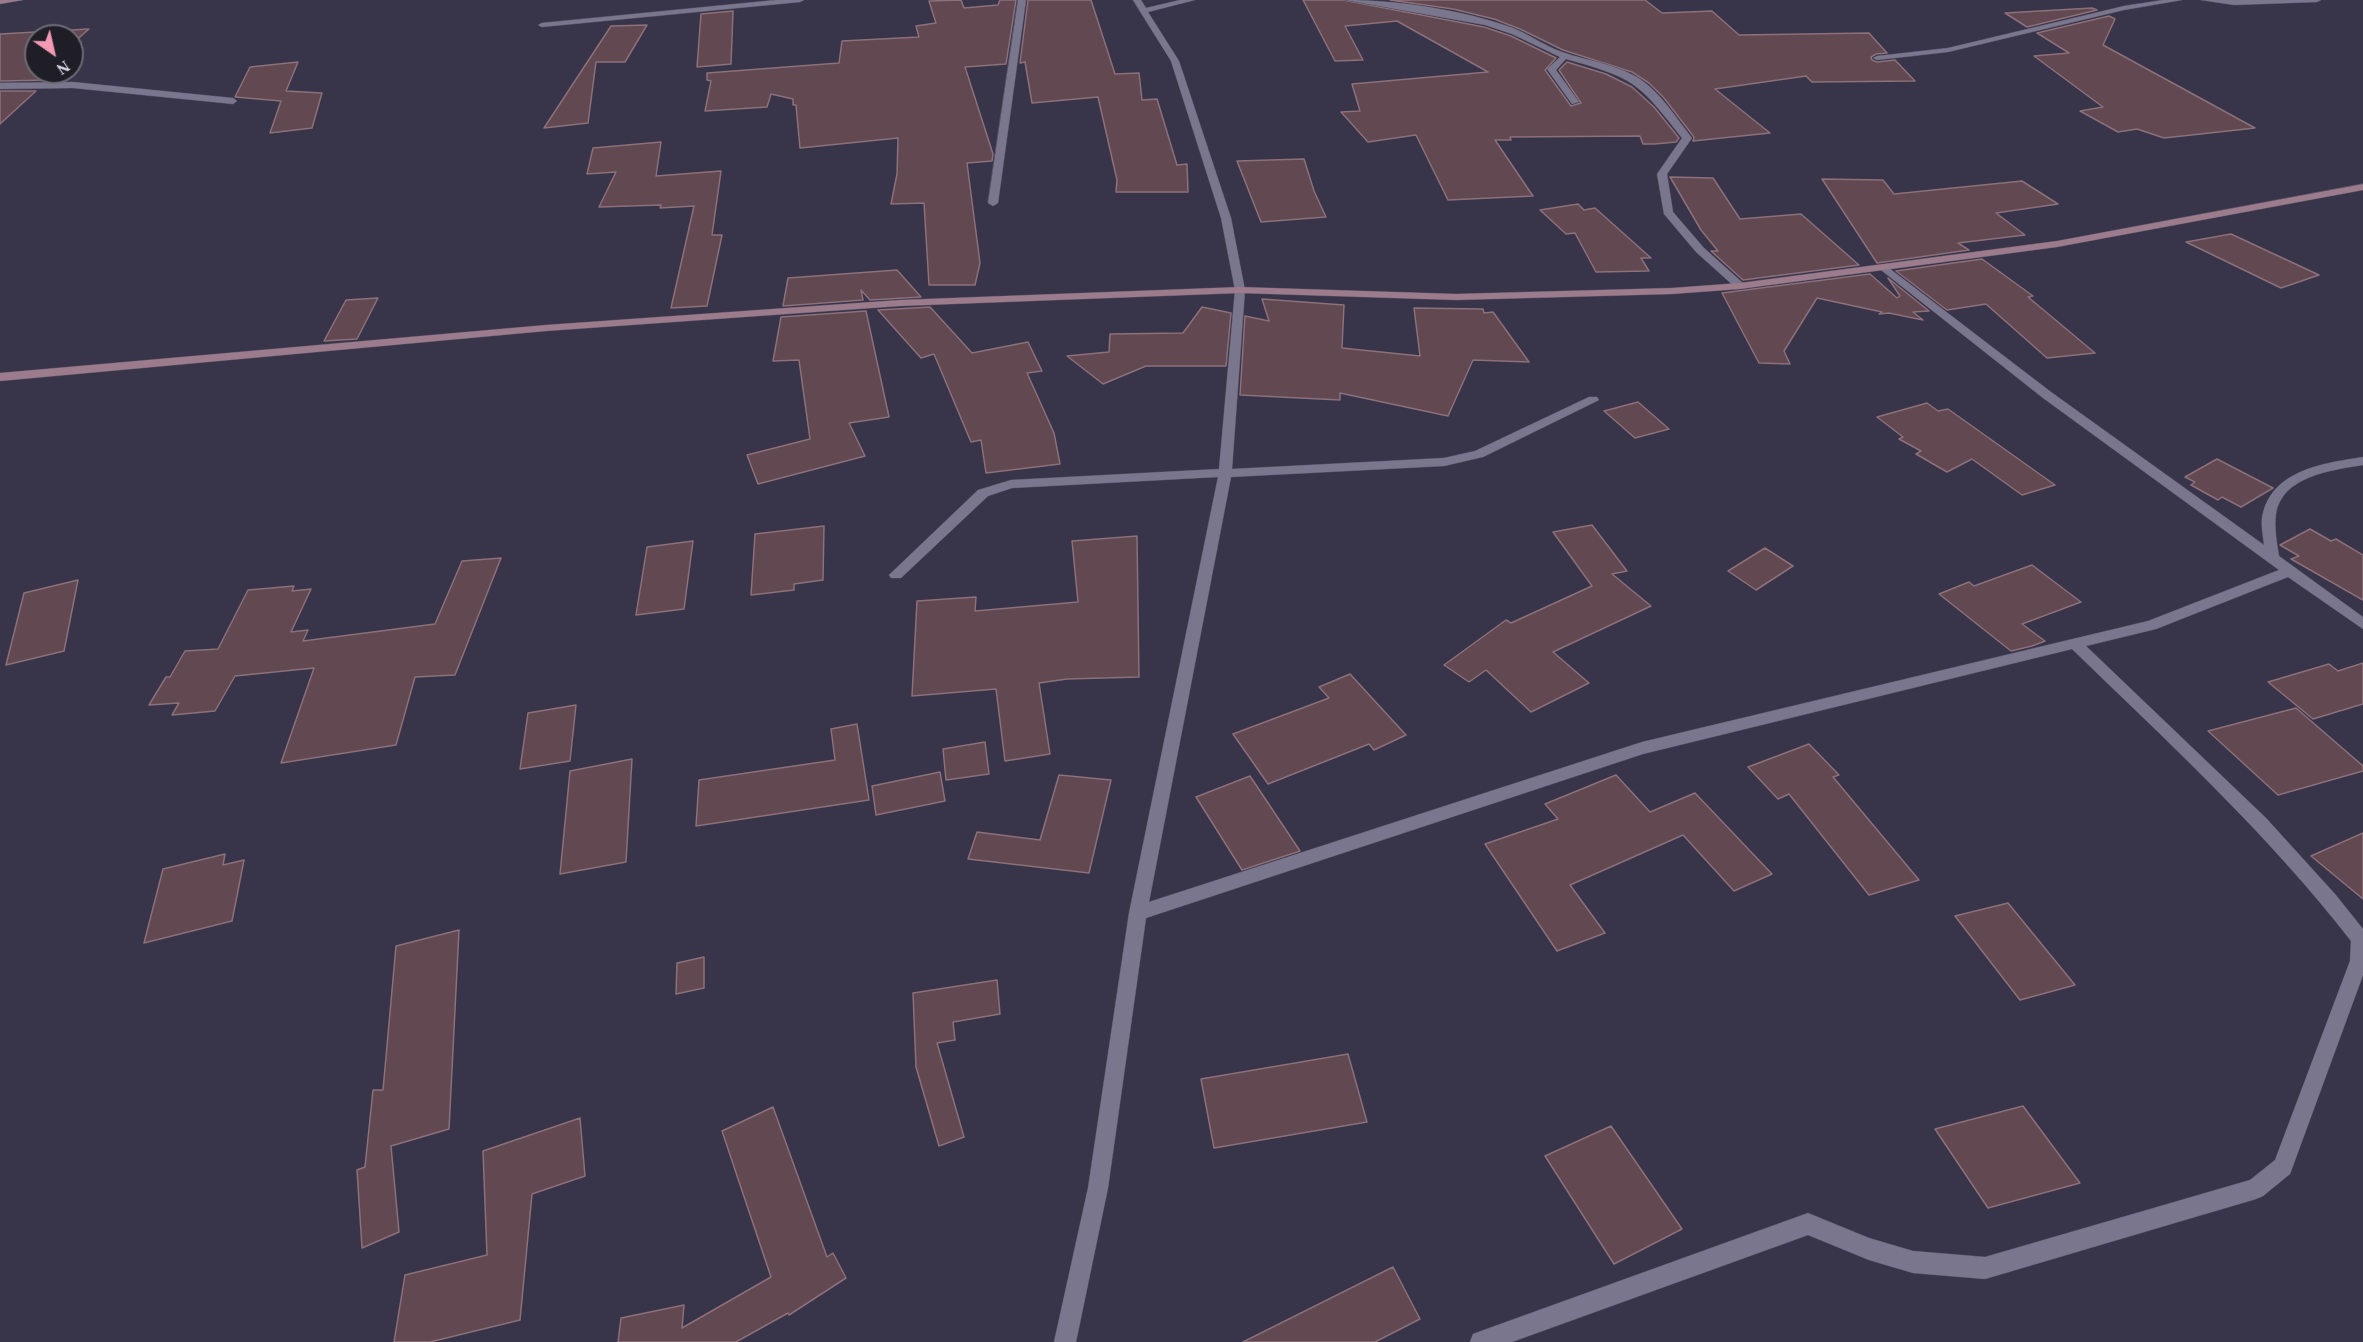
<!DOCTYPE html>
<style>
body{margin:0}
#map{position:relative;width:2363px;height:1342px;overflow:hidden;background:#383449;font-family:"Times New Roman",serif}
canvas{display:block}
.north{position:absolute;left:24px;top:24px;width:60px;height:60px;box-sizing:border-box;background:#1f1e27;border:2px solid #6b6a75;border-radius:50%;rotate:146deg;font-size:16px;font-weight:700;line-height:24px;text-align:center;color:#dddbe9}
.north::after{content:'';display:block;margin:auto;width:21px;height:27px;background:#f19ab2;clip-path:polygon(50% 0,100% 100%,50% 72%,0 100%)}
</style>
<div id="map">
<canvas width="2363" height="1342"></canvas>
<div class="north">N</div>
</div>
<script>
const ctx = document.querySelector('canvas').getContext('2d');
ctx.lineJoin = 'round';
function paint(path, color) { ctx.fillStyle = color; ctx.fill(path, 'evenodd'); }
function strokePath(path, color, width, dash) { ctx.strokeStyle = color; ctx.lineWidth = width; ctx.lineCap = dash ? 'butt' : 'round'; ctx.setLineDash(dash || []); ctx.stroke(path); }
const building = new Path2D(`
 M961 0 964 8 998 5 1000 0H1016L1006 64 965 67 993 154 992 161 967 163 980 263 975 285H929L924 203 891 204 897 174 898 138 800 148 796 105H793V99L771 94 767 107 705 111 711 81 707 80V73L839 63 842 41 919 37 916 26 936 23 929 1Z
 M1028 0H1091L1115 74 1139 73 1142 100 1157 99 1177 165 1187 164 1188 192H1116L1117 180 1098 97 1032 103 1025 62 1020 63Z
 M1303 0H1343L1484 27 1511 36 1556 58 1545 70 1571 106 1581 103 1559 70 1567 62 1606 74 1632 87 1654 107 1679 138 1676 142 1655 144H1643L1640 136 1510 137 1511 140H1495L1533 196 1448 200 1416 135 1368 142 1341 112 1360 111 1352 84 1488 72 1397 21 1345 26 1363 60 1335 61Z
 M1390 0H1645L1662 13 1712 11 1739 35 1869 33 1887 53 1876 54 1871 57 1872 60 1877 62 1895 60 1915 81 1812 82 1806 76 1715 89 1770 133 1693 141 1694 137 1664 98 1649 83 1632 72 1563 50 1520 29 1494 19 1453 9Z
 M2092 8 2097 10 2027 27 2005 13Z
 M733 11 731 64 697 67 701 14Z
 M2109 16 2115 19 2103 45 2255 128 2164 138 2137 129 2118 132 2080 111 2103 107 2034 56 2069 53 2037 33Z
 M647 25 625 62H596L588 123 544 128 611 26Z
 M89 29 72 44V36H36V72H42L40 74 56 72 47 80 0 81V34Z
 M298 62 286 91 322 93 312 128 270 133 281 101 235 97 250 67Z
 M0 91H36L0 124Z
 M661 142 656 176 721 171 712 235H722L707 306 671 308 694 206 660 208 661 205 599 207 616 172 587 174 593 148Z
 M1304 159 1314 191 1326 217 1261 222 1237 161Z
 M1670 177 1713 178 1740 219 1801 214 1859 265 1743 280 1711 251H1718L1701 230Z
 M1822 179 1883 180 1894 194 2022 181 2058 204 1996 213 2025 235 1958 243 1969 250 1877 263Z
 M1578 204 1584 210 1595 208 1651 258H1641L1649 271 1596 272 1575 233 1566 234 1540 210Z
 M2231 234 2319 275 2281 288 2186 242Z
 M1982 259 2033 296 2028 297 2095 353 2047 358 1986 304 1947 310 1896 271Z
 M897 270 921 297 870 300 861 290 863 300 783 306 788 278Z
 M1870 274 1897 298 1900 296 1888 278 1929 311 1913 312 1923 320 1889 313 1879 314 1882 312 1817 298 1784 351 1790 364 1759 363 1722 293Z
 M378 298 357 339 324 341 346 300Z
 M1262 299 1344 305 1342 348 1420 356 1414 308 1483 309 1484 313 1493 312 1529 362 1473 360 1448 416 1340 393V400L1240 395 1245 316 1269 321Z
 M930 307 972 353 1028 342 1042 371 1027 373 1054 433 1060 464 986 473 981 440 971 442 934 354 921 358 878 310Z
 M1202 307 1231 313 1226 366H1146L1103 384 1067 356 1109 352 1110 334 1183 333Z
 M866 311 889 417 849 423 865 456 758 484 747 455 810 439 799 360 773 361 781 317Z
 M1638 402 1669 429 1635 438 1604 411Z
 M1927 403 1938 411 1948 409 2055 485 2022 495 1972 459 1947 472 1916 454 1921 451 1899 439 1903 437 1877 417Z
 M2217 459 2273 488 2241 507 2222 497 2218 500 2191 485 2195 482 2185 477Z
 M1592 525 1627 571 1612 574 1651 606 1553 652 1589 683 1531 712 1486 670 1469 682 1444 665 1506 620 1511 623 1592 586 1553 532Z
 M824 526 823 580 794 584V590L751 595 755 534Z
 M2310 529 2331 541 2336 539 2363 555V600L2291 559 2299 556 2280 545Z
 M1137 536 1139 677 1067 679 1039 683 1050 754 1005 761 996 689 912 696 917 601 976 597 975 611 1078 602 1072 541Z
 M693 541 684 609 636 615 647 547Z
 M1765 548 1793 566 1756 590 1728 571Z
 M501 558 455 675 415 677 396 745 281 763 314 668 235 676 215 711 172 715 179 703 149 705 166 677H170L185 651 218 649 248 590 294 586 292 591 311 589 291 632 308 630 303 641 435 624 462 561Z
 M2032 565 2081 602 2022 624 2045 641 2032 646 2011 651 1939 594 1969 582 1974 586Z
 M78 580 64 651 6 665 24 593Z
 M2363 663V704L2313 719 2268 682 2329 664 2338 671Z
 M1350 674 1406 735 1374 750 1369 744 1268 784 1233 734 1329 698 1319 687Z
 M576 705 570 761 520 769 528 713Z
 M2296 708 2363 766V771L2278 795 2208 731Z
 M857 724 869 800 696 826 699 780 835 760 831 729Z
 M985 742 989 774 946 780 943 749Z
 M1809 744 1839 775 1833 777 1919 880 1869 895 1789 794 1778 799 1748 767Z
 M632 759 626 862 560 874 570 771Z
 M940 772 945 801 876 815 872 786Z
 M1059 775 1111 780 1089 873 968 859 977 832 1040 840Z
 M1616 775 1650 812 1695 793 1772 874 1734 891 1683 835 1570 885 1605 933 1557 951 1485 844 1558 819 1545 804Z
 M1250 776 1300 851 1242 870 1196 797Z
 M2363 833V899L2311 856Z
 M225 854 223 865 244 860 232 921 144 943 163 869Z
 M2008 903 2075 985 2020 1000 1955 916Z
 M459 930 449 1129 391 1146 399 1232 362 1248 357 1170 365 1167 373 1090H383L396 946Z
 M704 957V988L676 994 677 963Z
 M997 980 1000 1014 953 1022 955 1040 937 1043 964 1137 939 1146 916 1067 913 993Z
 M1348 1054 1367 1122 1214 1148 1201 1079Z
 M2023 1106 2080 1183 1988 1208 1935 1129Z
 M773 1107 827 1257 833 1253 846 1278 789 1315 788 1313 736 1342H618L621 1318 684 1305 682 1328 771 1277 722 1131Z
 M580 1118 585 1176 532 1194 520 1320 430 1342H394L405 1275 487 1255 483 1151Z
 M1611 1126 1682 1229 1614 1264 1545 1156Z
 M1393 1267 1420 1319 1375 1342H1243Z`);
paint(building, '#614851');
strokePath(building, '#8c707a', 1.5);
const street = new Path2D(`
 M776 0H804L800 2 542 27 538 25 542 23Z
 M1018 0H1026L998 203 993 206 988 203Z
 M1133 0H1141L1146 8 1180 0H1195L1148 12 1179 61 1231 218 1245 290 1232 469 1444 458 1475 451 1589 397H1597L1599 400 1483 457 1444 466 1231 477 1149 902 1642 742 2148 621 2279 570 2043 398 1881 270V266L1885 265 2051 392 2264 545C2263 535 2260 523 2263 513 2274 469 2326 463 2363 457V465C2332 470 2282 476 2276 514 2274 528 2277 543 2279 556L2363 617V629L2288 577 2156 629 2086 646 2266 818 2335 894 2363 929V975L2290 1174 2263 1196 2256 1199 1985 1279 1913 1273 1869 1260 1808 1235 1512 1342H1470L1473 1334 1481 1331 1808 1213 1869 1238 1913 1251 1985 1257 2250 1180 2275 1160 2350 961 2351 941C2268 834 2169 743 2072 649L1643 754 1146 918 1108 1188 1076 1342H1054L1088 1188 1129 913 1218 477 1012 488 988 496 901 578H891L889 575 978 490 1011 480 1219 469 1235 290 1221 218 1171 61Z
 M1345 0C1397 0 1464 10 1513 28 1530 35 1545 46 1562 52 1588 61 1617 64 1640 79 1662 94 1676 118 1692 138L1667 174 1673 212 1704 248 1744 284V288H1736L1696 252 1664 214 1657 174 1682 138C1639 83 1635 78 1566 59L1556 70 1579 102 1572 104 1547 69 1560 57 1512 34 1485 25Z
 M2163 0H2182L2124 10 1948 52 1877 60 1873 58 1877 56 1948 48 2124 6Z
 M2201 0H2321L2317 2 2234 5Z
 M73 82 233 98 237 101 233 104 73 88 0 89V83Z`);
const secondary = new Path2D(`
 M0 0H23L0 4Z
 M2363 184V190L2057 247 1740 289 1672 294 1456 300 1240 293 900 306 546 331 0 381V373L546 325 900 300 1240 287 1456 294 1672 288 1740 283 2057 241Z`);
strokePath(street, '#545163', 1);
strokePath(secondary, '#545163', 1);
paint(street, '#7a768e');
paint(secondary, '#9c7b8c');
</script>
